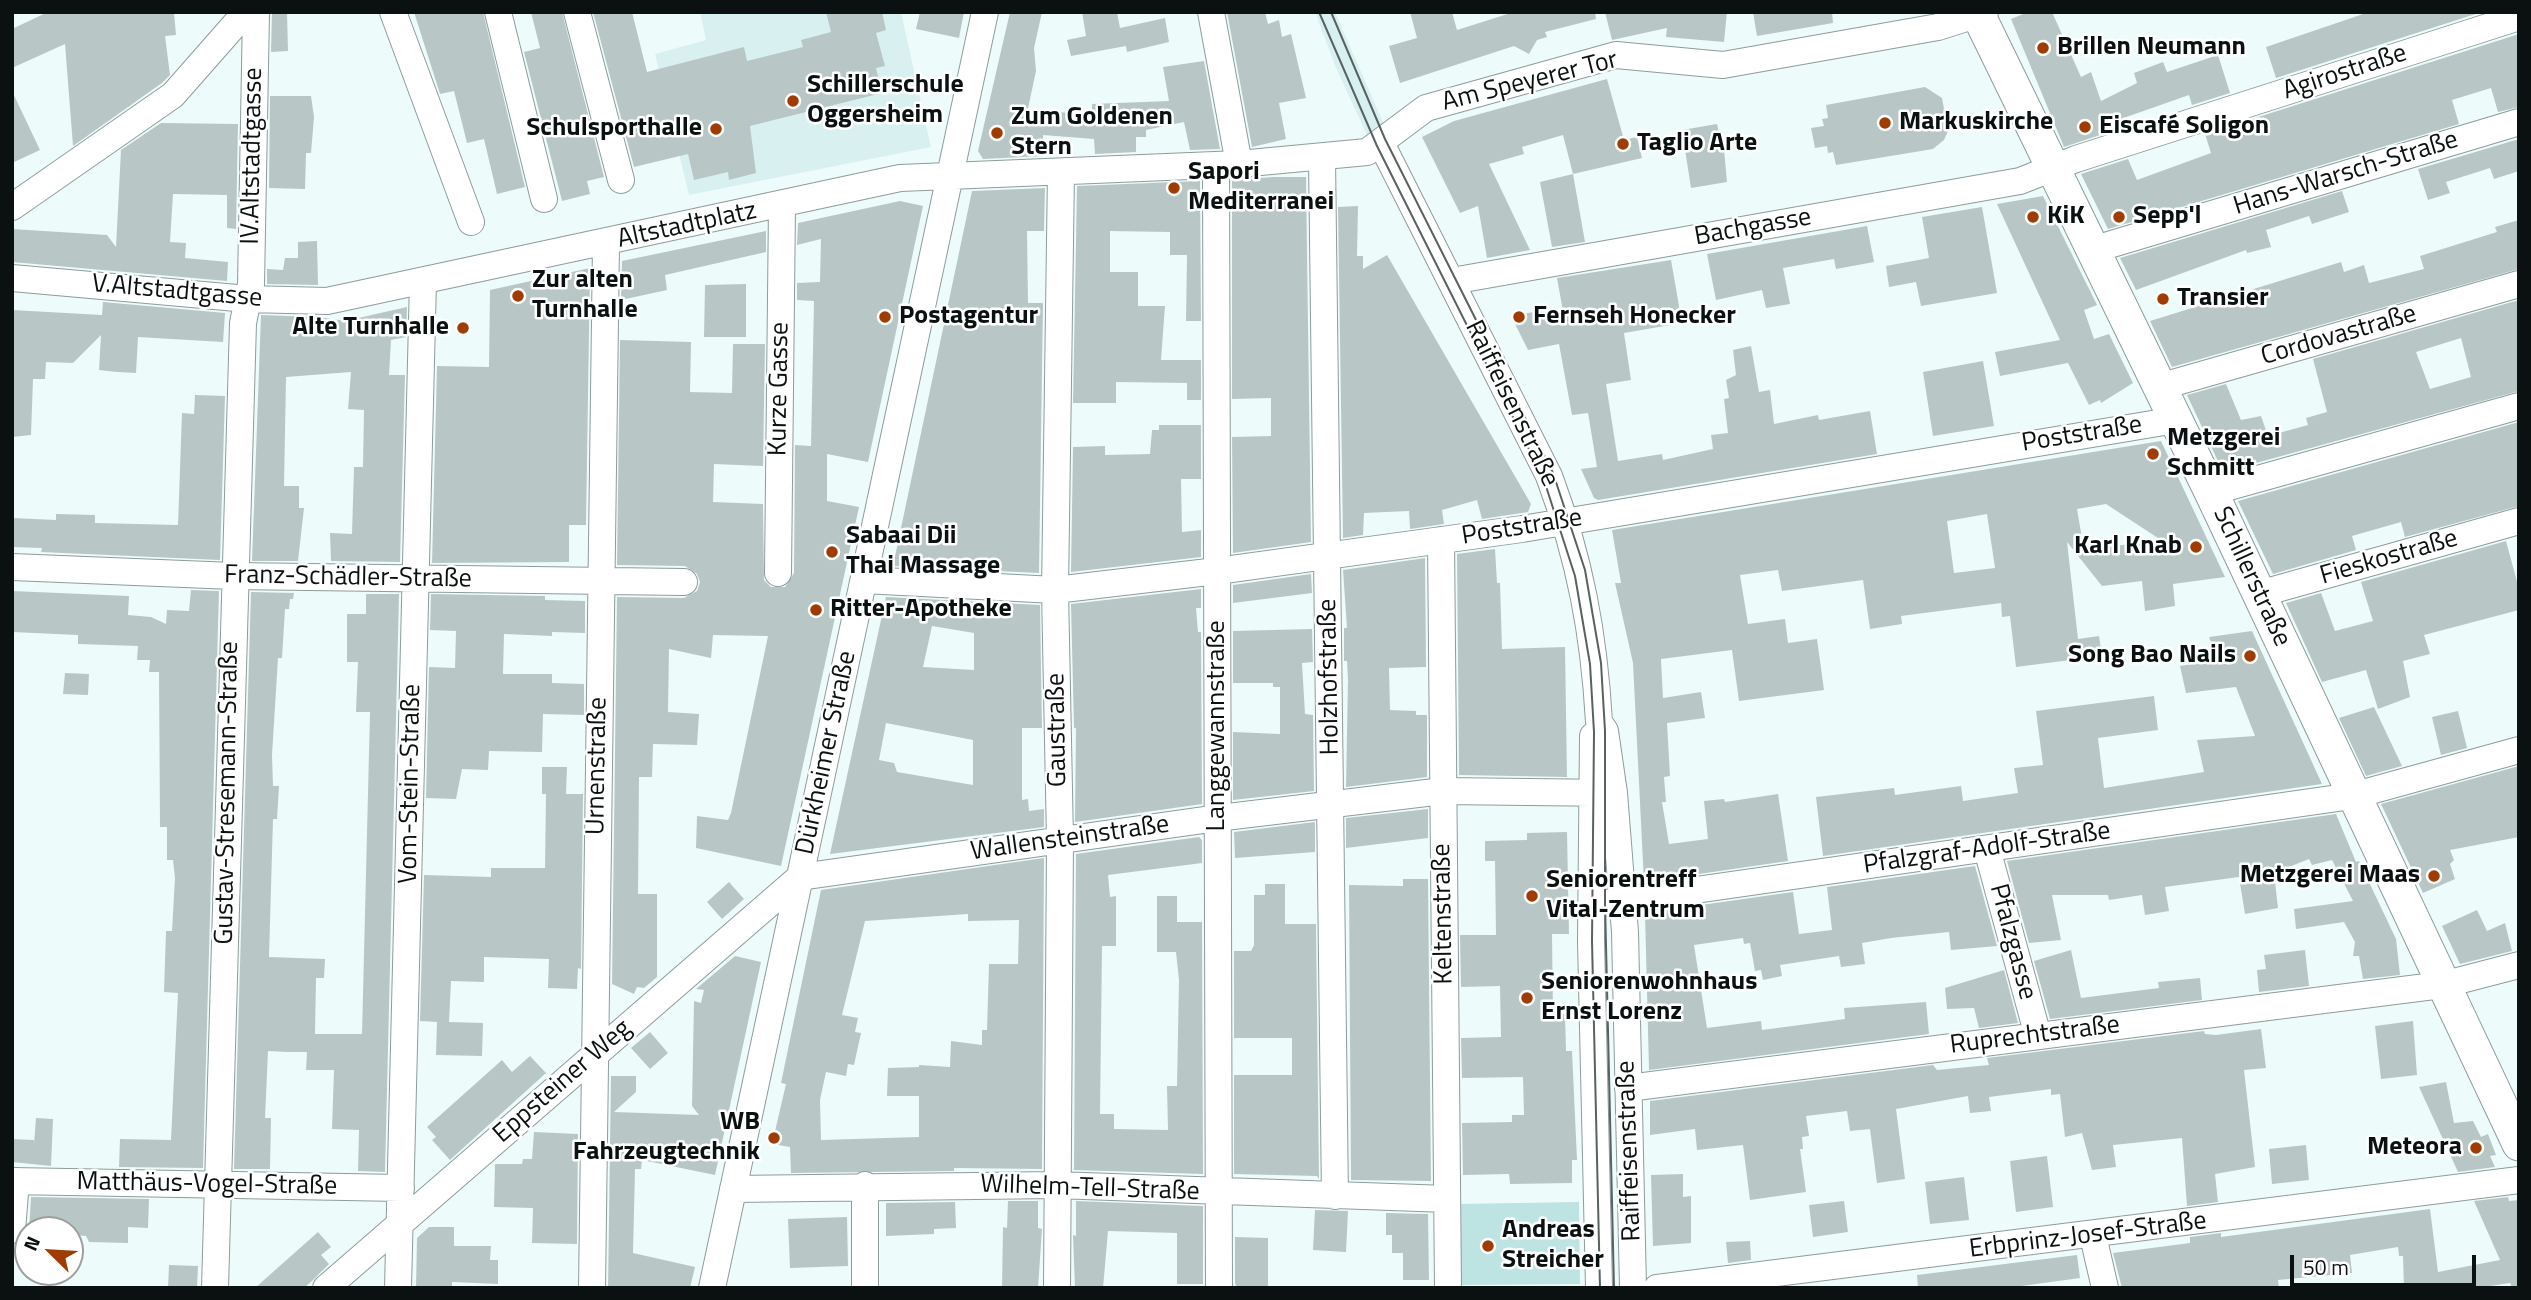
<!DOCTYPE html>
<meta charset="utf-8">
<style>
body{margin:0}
#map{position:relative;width:2531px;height:1300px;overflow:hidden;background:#edfcfb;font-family:"Titillium Web",sans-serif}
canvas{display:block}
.frame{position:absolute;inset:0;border:14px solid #0b1010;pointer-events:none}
.north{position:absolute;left:14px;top:1216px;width:70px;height:70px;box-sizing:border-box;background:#fff;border:2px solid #9d9f9f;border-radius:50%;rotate:294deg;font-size:19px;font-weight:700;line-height:28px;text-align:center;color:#0b1010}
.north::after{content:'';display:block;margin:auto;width:24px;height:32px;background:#9f3c01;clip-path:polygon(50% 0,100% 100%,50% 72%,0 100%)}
.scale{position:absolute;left:2290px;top:1255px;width:186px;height:32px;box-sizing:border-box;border:4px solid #0b1010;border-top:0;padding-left:9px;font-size:21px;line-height:24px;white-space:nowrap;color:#0b1010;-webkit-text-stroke:5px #fff;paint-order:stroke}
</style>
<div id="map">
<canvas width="2531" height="1300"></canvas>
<div class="frame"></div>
<div class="north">N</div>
<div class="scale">50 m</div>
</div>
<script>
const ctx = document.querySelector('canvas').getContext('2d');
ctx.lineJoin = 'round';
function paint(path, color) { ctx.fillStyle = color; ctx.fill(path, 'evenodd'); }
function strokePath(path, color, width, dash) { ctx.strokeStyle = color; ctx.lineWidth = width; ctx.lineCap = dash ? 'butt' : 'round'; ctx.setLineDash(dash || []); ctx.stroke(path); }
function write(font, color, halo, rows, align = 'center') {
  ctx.font = font + ' "Titillium Web",sans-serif'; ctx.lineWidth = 5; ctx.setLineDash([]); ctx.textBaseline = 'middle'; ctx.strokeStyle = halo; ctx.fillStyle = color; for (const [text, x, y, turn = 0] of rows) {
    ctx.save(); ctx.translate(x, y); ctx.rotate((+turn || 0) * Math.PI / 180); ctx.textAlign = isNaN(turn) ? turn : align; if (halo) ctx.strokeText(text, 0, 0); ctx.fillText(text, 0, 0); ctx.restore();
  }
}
paint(new Path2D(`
 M700 12H901L931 147 689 195 655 54 706 40Z
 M1315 12H1335L1389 136 1373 148 1336 68Z`), '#d8f1f0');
paint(new Path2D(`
 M1579 1202 1580 1284 1455 1285V1204Z`), '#bde4e2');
paint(new Path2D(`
 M48 12H174L176 35 165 36 170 75 162 83 73 146 65 44 12 68V29Z
 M272 12H287L288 51 271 52Z
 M414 12H483L525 187 497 194 484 139 467 143 454 91 440 94Z
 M531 12H562L604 177 587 181 590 194 562 201 524 52 540 48Z
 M593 12H632L647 72 744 47 747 61 803 47 801 40 831 32 826 12H882L886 30 876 33 885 66 876 68 882 93 750 126 756 173 729 180 728 172 694 180 688 154 634 167Z
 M920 12H964L959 38 916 29Z
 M1010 12H1042L1034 48 1036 71 1027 113 1092 112V104L1169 101 1163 67 1204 61 1220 149 1190 150 1184 122 1146 130V137H1136V152L1095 154 1094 139 1043 135 1044 156 983 159 978 151Z
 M1082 12H1117L1120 28 1165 18 1169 42 1127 52 1126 46 1071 56 1067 40 1086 36Z
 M1227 12H1265L1268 24 1279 20 1282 37 1291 34 1306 98 1279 103 1286 139 1252 147Z
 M1410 12H1452L1457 30 1514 12H1595L1596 19 1545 32 1547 37 1537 40 1529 54 1514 46 1400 83 1389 46 1417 38Z
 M1605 12H1727L1724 42 1666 37 1667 28 1612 40Z
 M1753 12H1832L1833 23 1757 36Z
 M2028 12H2052L2081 77 2091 72 2101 101 2137 83 2134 73 2163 62 2167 72 2218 55 2230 93 2192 105 2189 95 2115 121 2118 129 2064 147 2011 19Z
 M2369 12H2482L2276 78 2266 47Z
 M2519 34V107L2498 112 2491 88 2452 100 2459 124 2108 229 2081 174 2128 159 2137 180 2211 153 2205 134Z
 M1607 79 1624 140 1637 137 1642 158 1573 174 1563 135 1522 147 1524 154 1489 164 1530 250 1487 258 1478 206 1460 213 1422 137 1454 121Z
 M1925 87 1942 98 1948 131 1944 140 1933 149 1836 165 1833 152 1828 153 1827 146 1815 148 1811 128 1824 126 1822 119 1828 118 1826 105Z
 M12 91 40 150 12 163Z
 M270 96H311L314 117 311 153H306L305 189 269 188Z
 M161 123 238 124 236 229 227 228V195L173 194 170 242 186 243 185 258 228 262 227 281 12 262V229L107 235 116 247 121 150Z
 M1717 124 1720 138H1723L1727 182 1691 188 1682 130Z
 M2519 139V171L2494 179 2490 168 2446 182 2450 193 2428 200 2418 169Z
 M1573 174 1585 242 1552 247 1540 182Z
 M1274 177H1306L1311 542 1233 553 1232 437 1271 436V398L1232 399V180Z
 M1200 181 1201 321H1186L1187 255H1170V232L1110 231V272H1138V306H1165L1161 360H1201V400H1187V383L1116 382V403H1073L1077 186Z
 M1045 188 1044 231H1027L1028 303H1043L1039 573 893 566 972 191Z
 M2342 191 2349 212 2312 224 2309 216 2266 230 2271 247 2247 253 2246 250 2136 290 2120 258Z
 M2043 196 2097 305 2084 310 2094 339 2109 334 2133 383 2101 403 2100 400 2089 405 2068 363 2000 376 1995 352 2060 340 1997 204Z
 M900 201 923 206 868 462 827 454V501L859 507 781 866 696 848 697 816 728 820 731 813 768 636 713 635 711 658 669 649 668 712 699 714 697 745 653 744 652 777H639L638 894H657V977L644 988 637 987 634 994 612 984 617 597 684 598 697 591 700 582 697 574 685 566 617 565 620 340 691 342 690 392 732 393 733 344H765L763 466 714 464 713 502 763 504 764 580 771 587H785L794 573 795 445 811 446 814 301 797 300V283L820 282 821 239 797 245 798 223Z
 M1358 206 1357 256H1363V269L1387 255 1531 504 1528 512 1482 519 1477 500 1442 510 1444 524 1410 529 1409 511 1364 513 1363 535 1343 538 1338 207Z
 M1982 207 1997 293 1921 306 1916 282 1889 287 1886 266 1929 258 1922 217Z
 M2519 220V269L2172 367 2150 321 2341 262 2344 272 2364 265 2369 283 2424 269 2420 256 2497 232 2495 227Z
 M1867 226 1874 262 1836 269 1834 259 1783 268 1790 304 1766 308 1762 290 1716 300 1707 254Z
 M766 231V252L665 275 667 290 621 300 622 261Z
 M317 241 318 285 267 284V269L283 270 285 258H298V242Z
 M1671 260 1682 323 1624 333 1631 380 1606 384 1618 461 1662 454 1663 460 1713 449 1711 435 1728 433 1724 399 1729 398 1726 380 1736 375 1733 350 1751 346 1759 392 1770 390 1774 424 1818 415 1819 420 1870 411 1877 454 1598 500 1594 498 1581 469 1597 467 1588 413 1572 415 1559 344 1528 350 1511 316 1557 308 1564 317 1557 278Z
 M590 268 586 525H569V562L432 563 437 366 489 367 490 290Z
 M746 284V337H704L705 285Z
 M2519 300V391L2223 472 2187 395 2226 384 2241 420 2261 416 2268 436 2308 425 2306 418 2327 412 2313 359ZM2461 338 2471 377 2430 389 2416 352Z
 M103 302 225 313 223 342 138 337 136 373 117 372 99 370 101 335 73 363 46 362 45 379H33L31 435 12 437V310L102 315Z
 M407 307 406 337 391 340 389 375H405L400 562 331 561 330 533 352 534 354 467H363L364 410 348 409 351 372 286 377 284 486H299V508H304L298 561H252L261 315 319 317 345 321Z
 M1983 361 1994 426 1933 436 1923 372Z
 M195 395 225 396 220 560 41 552 42 548 12 547V518L56 520V514L95 515V523L178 525 182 413 194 414Z
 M2519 422V506L2405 537 2401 522 2352 536 2356 550 2273 574 2238 501Z
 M1159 425H1201V479H1181L1182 532 1201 530V557L1071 572 1073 447 1105 446V455L1150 454 1152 430H1159Z
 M2161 441 2225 577 2173 584 2175 606 2145 611 2142 581 2102 586 2067 542 2078 639 2099 636 2102 656 2016 667 2010 616 2002 617 2001 603 1901 616 1902 624 1870 629 1863 580 1782 591 1778 570 1740 575 1748 624 1785 619 1788 643 1817 639 1824 690 1739 701 1732 650 1661 659 1663 698 1701 692 1705 718 1667 723 1670 776 1664 777 1666 802H1662L1669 844 1708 839 1704 801 1724 799 1725 802 1778 794 1788 861 1644 882 1633 663 1615 583H1621L1612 530ZM2106 504 2161 540 2084 550 2077 509ZM1987 514 1995 568 1954 573 1947 521Z
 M2506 541 2519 589V610L2424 635 2430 654 2403 661 2410 697 2378 709 2366 670 2322 682 2286 603 2321 593 2335 631 2373 621 2361 582Z
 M1495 549 1497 583H1500L1502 649 1565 647 1567 777 1459 775 1457 554Z
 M1425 558 1426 667 1389 668 1390 710 1416 711V715H1427V777L1346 787 1348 680 1347 661H1344V628H1347L1343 570Z
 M1311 574 1312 593 1233 603V585Z
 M1201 589V608H1196L1198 632H1201L1202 804 1075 822 1076 728H1074L1071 604Z
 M191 590 219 591 203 1168 119 1167 120 1139 171 1140 178 993 164 992 166 931H172L175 878 173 860H167V827H160L159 672H149L150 660H137L138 646 78 644V635L12 632V591L129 596 128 615 151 617 166 624 167 610 189 611Z
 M251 592 294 593 293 599H290L289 609H285L282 658H278L272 755 273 786H279L277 819H273L269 957 325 959 324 978H316L315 1034H362L370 712H356L358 662H347V614H366V594H399L385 1172 358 1171 359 1130 332 1129 334 1070H306L307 1052H287L268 1051 265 1118H271L270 1169H234Z
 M431 594 545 596V600L585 601V633L552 632V636L504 634 503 674H552V683L584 684V715L543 714 542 752 489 751 488 770 462 769 456 799 426 798 429 667 455 668 456 631 430 630Z
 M886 597 1040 605 1042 728H1022V800L1028 799 1029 811 1044 809V827L830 854ZM932 626 974 633V670L923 667ZM886 723 973 740V785L897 772 894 763 879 760Z
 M1312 629 1313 662 1302 663 1305 714 1313 715 1314 791 1233 800V732L1280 734V687H1273V683H1233V631Z
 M2252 631 2322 784 1823 856 1816 797 1894 788 1895 795 1961 786 1963 801 2018 793 2014 768 2043 765 2036 711 2154 696 2158 730 2098 738 2104 788 2204 772 2197 740 2255 736 2236 687 2186 693 2180 666 2218 660 2209 637Z
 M65 673 89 674 88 695 63 694Z
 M2374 707 2402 766 2366 776 2339 718Z
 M2458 711 2467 748 2441 755 2432 717Z
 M2519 766V837L2450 850 2454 860 2450 864 2455 879 2423 893 2381 804Z
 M542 767H567L566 794H583L581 969 578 968 577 989 548 988 549 959 484 957V982L451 981 449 1022 483 1023 482 1056 436 1055 437 1022 420 1021 424 875 491 877V868H545L546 794H542Z
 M1428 809V838L1346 848V818Z
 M2336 814 2356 862 2359 861 2396 939 2400 975 2363 979 2359 956H2353L2355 942 2344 922 2296 929 2294 909 2353 901 2332 860 2312 865 2309 859 2274 873 2278 908 2245 914 2239 877 2165 887 2169 911 2145 915 2142 895 2109 900 2108 895H2052L2061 940 2029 943 2007 861Z
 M1315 822V852L1235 858 1234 832Z
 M1567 832 1569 934H1552L1553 1014H1565L1566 1051H1572L1577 1160H1572V1183L1510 1184 1509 1174 1463 1175 1462 1123 1512 1122V1115H1524L1523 1077 1462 1078 1461 1038 1501 1037 1500 986 1461 987 1460 935H1496L1495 861H1485V841L1527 840V833Z
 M1199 837 1202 840V863L1108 875 1110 897 1116 896V946H1102L1100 1114H1114V1129L1168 1130 1167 1086H1177L1179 980 1176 952H1157V896H1177V922H1202L1203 1174 1074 1170 1076 854Z
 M1044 858 1042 1169 954 1168V1171L791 1173 790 1147 772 1144 786 1084 781 1083 821 890ZM968 914V921L1019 920 1018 964H989L987 1030H982V1045L951 1041 950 1067 919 1065V1067L888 1068 887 1096H919V1137L821 1140 820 1100 826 1072 846 1076 848 1064 854 1065 861 1033 855 1032 858 1018 842 1015 865 921Z
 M1975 866 1997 946 1951 950 1949 932 1891 938 1862 943 1865 964 1841 967 1839 956 1780 965 1782 976 1763 980 1761 970 1755 971 1750 943 1744 944 1743 938 1694 945 1707 1028 1761 1021 1762 1030 1845 1019 1844 1008 1926 1002 1929 1034 1649 1070 1645 913 1793 892 1799 934 1832 930 1827 887Z
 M1403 879H1428L1431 1181 1351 1180 1349 885 1403 886Z
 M729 882 744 899 722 919 707 902Z
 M1265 884H1285V924H1316L1319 1179 1317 1176 1234 1174V1075H1292V1038H1234V951H1251L1254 945V895H1265Z
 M2477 910 2487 931 2505 923 2512 951 2460 964 2442 926Z
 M2071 950 2081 998 2159 988 2158 982 2200 978 2202 1000 2050 1019 2034 961Z
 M2305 950 2309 986 2259 992 2257 970 2266 969 2264 955Z
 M735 956 761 962 715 1175 642 1160 641 1169H635L633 1253 695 1267 690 1288H608L611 1076H636V1092L614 1112 699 1115 692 1106 694 1001 701 1003 704 990 696 989Z
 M2004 970 2018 1023 1979 1028 1974 1008 1947 1009 1945 988Z
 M2413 1021 2417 1075 2381 1079 2375 1026Z
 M2261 1029 2266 1068 2244 1070 2255 1167 2215 1174 2218 1202 2187 1206 2182 1138 2113 1145 2116 1167 2092 1170 2082 1133 2065 1137 2060 1094 2051 1095V1089L1989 1097 1991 1111 1970 1113 1968 1096 1896 1109 1905 1179 1877 1183 1870 1129 1850 1131 1847 1111 1806 1116 1809 1136 1802 1137 1803 1149H1800L1806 1192 1750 1200 1743 1145 1697 1150 1695 1129 1650 1135V1101L1933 1065 1937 1070 1989 1065 1987 1058 2204 1031 2205 1034 2216 1035Z
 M650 1032 668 1053 650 1069 631 1048Z
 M530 1056 546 1073 450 1160 432 1140 436 1137 427 1127 502 1060 512 1072Z
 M2446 1082 2454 1123 2473 1121 2481 1137 2488 1134 2496 1155 2490 1156 2495 1167 2458 1172 2419 1087Z
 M36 1118 53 1119 51 1166 12 1162V1139L34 1140V1144Z
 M534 1132 578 1134 577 1244 532 1243 533 1208 494 1207 495 1164H522L523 1159H532Z
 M2306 1145 2309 1180 2272 1184 2269 1149Z
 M2047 1156 2053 1207 2016 1212 2010 1161Z
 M1683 1174V1197L1691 1196V1243L1653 1246 1651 1175Z
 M1964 1177 1969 1220 1930 1224 1925 1182Z
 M31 1197 149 1199 148 1228 128 1227V1243L89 1242 86 1236 70 1235V1230H29Z
 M2508 1197 2509 1201 2519 1200V1288H2512L2510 1283 2477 1288H2404L2403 1256H2399L2398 1247 2350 1255 2352 1273 2278 1280 2279 1288H2122L2113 1253 2190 1243V1237L2221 1233V1237L2430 1209 2438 1272 2500 1260 2474 1201Z
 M1008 1201H1038V1228L1042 1229 1038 1288H1002L1003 1227 1007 1228Z
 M1076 1201 1203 1206V1284H1177V1233L1108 1231 1103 1288H1075L1073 1235 1076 1236Z
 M1844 1201 1848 1232 1813 1237 1809 1205Z
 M955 1202 956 1228 934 1229V1234L886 1236V1203Z
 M1315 1210 1348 1211 1346 1252 1313 1250Z
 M1386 1213 1428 1214 1429 1280H1403V1253H1392V1235H1386Z
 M847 1217 848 1266 790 1268 788 1219Z
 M429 1227H454V1246H491L490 1260H498V1284L452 1282V1288H416L417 1238Z
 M318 1232 331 1247 321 1255 329 1264 313 1280 304 1288H255Z
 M1235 1237 1268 1238V1288H1237L1235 1283Z
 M1750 1241 1751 1260 1728 1263 1726 1242Z
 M2077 1255 2080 1278 2007 1288H1918L1917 1275Z
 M169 1265 198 1266 197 1288H168Z`), '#b8c7c6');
const minor = new Path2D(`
 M393 12 471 222
 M498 12 544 199
 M577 12 621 180
 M1211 12 1239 164
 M1381 143 1549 476C1580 559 1594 634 1599 722L1605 731 1614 793 1625 932 1633 1288
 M1322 157 1335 1196
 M1216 165 1219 1288
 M12 207 173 95 246 12
 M2092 250 2519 122
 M12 278 248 299 327 301 900 178 1239 164 1367 152 1426 108 1616 55 1723 65 1938 27 1985 12
 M1452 281 2020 181 2076 159 2519 17
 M2159 387 2519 284
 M2211 492 2519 406
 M1441 540 1448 1288
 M12 567 233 576 684 582
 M778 573 782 205
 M864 580 1055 590 1217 571 1522 529 2176 420
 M2259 594 2519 521
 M1593 736 1591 941 1599 1288
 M1987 849 2038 1036
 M1591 905 2352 796 2519 750
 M1628 1088 2442 985 2519 965
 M12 1181 401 1188
 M865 1185V1288
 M733 1189 1056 1185 1447 1199
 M12 1230 16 1181
 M2093 1236 2105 1288
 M215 1288 243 323 251 284 256 12
 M326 1288 800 877 1218 818 1443 791 1614 793
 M398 1288 423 281
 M592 1288 606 244
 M712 1288 985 12
 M1057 1288 1060 840 1055 590 1061 172
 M1657 1288 2519 1180`);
const tertiary = new Path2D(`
 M1977 12 2211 492 2519 1144`);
strokePath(minor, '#8e9c9b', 28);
strokePath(tertiary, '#8e9c9b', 35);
strokePath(minor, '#fff', 26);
strokePath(tertiary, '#fff', 33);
strokePath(new Path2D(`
 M1319 12 1377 146 1543 477 1575 576 1590 664 1594 732 1592 941 1600 1288
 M1331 12 1385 139 1553 473 1585 570 1601 663 1605 731V903L1614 1288`), '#596161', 2);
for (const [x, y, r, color] of [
 [2043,48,7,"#9f3c01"],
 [793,101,7,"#9f3c01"],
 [1885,123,7,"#9f3c01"],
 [2085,127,7,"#9f3c01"],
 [716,129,7,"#9f3c01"],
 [997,133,7,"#9f3c01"],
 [1623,144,7,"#9f3c01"],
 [1174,188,7,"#9f3c01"],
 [2033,217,7,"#9f3c01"],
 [2119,217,7,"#9f3c01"],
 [518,296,7,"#9f3c01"],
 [2163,299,7,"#9f3c01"],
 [885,317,7,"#9f3c01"],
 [1519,317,7,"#9f3c01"],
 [463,328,7,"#9f3c01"],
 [2153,454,7,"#9f3c01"],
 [2196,547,7,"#9f3c01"],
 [832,552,7,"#9f3c01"],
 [816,610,7,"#9f3c01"],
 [2250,656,7,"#9f3c01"],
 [2434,876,7,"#9f3c01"],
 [1532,896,7,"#9f3c01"],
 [1527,998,7,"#9f3c01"],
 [774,1138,7,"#9f3c01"],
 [2476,1148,7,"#9f3c01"],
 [1488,1246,7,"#9f3c01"]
]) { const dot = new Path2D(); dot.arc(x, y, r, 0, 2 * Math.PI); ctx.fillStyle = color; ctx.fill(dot); strokePath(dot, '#fff', 2.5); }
write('bold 26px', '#0b1010', '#fff', [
 ["Brillen Neumann",2057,48],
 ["Schillerschule",807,86],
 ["Oggersheim",807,116],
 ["Zum Goldenen",1011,118],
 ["Stern",1011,148],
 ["Markuskirche",1899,123],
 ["Eiscafé Soligon",2099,127],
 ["Schulsporthalle",702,129,"right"],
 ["Taglio Arte",1637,144],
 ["Sapori",1188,173],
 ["Mediterranei",1188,203],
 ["KiK",2047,217],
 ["Sepp'l",2133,217],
 ["Zur alten",532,281],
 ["Turnhalle",532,311],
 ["Transier",2177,299],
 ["Postagentur",899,317],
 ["Fernseh Honecker",1533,317],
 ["Alte Turnhalle",449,328,"right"],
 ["Metzgerei",2167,439],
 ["Schmitt",2167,469],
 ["Sabaai Dii",846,537],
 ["Thai Massage",846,567],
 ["Karl Knab",2182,547,"right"],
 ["Ritter-Apotheke",830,610],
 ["Song Bao Nails",2236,656,"right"],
 ["Metzgerei Maas",2420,876,"right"],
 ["Seniorentreff",1546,881],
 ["Vital-Zentrum",1546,911],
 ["Seniorenwohnhaus",1541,983],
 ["Ernst Lorenz",1541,1013],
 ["WB",760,1123,"right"],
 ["Fahrzeugtechnik",760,1153,"right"],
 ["Meteora",2462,1148,"right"],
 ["Andreas",1502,1231],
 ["Streicher",1502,1261]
], 'left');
write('26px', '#0b1010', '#fff', [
 ["Agirostraße",2345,73,-18],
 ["Am Speyerer Tor",1530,82,-14],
 ["IV.Altstadtgasse",253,156,-89],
 ["Hans-Warsch-Straße",2346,174,-17],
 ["Altstadtplatz",687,226,-12],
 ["Bachgasse",1753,228,-10],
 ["V.Altstadtgasse",177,292,5],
 ["Cordovastraße",2339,336,-16],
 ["Kurze Gasse",780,389,-89],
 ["Raiffeisenstraße",1511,404,64],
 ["Poststraße",2082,435,-9],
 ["Poststraße",1522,528,-9],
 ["Fieskostraße",2389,558,-16],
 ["Schillerstraße",2251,577,65],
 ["Franz-Schädler-Straße",348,578,1],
 ["Holzhofstraße",1330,677,-91],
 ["Langgewannstraße",1218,726,-90],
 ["Gaustraße",1058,730,-91],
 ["Dürkheimer Straße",827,753,-78],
 ["Urnenstraße",598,766,-89],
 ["Vom-Stein-Straße",411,784,-89],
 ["Gustav-Stresemann-Straße",228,793,-89],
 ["Wallensteinstraße",1070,839,-8],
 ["Pfalzgraf-Adolf-Straße",1987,849,-8],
 ["Keltenstraße",1444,914,-91],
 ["Pfalzgasse",2012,942,75],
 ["Ruprechtstraße",2035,1036,-7],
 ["Eppsteiner Weg",563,1082,-41],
 ["Raiffeisenstraße",1630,1151,-92],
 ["Matthäus-Vogel-Straße",207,1185,1],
 ["Wilhelm-Tell-Straße",1090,1189,2],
 ["Erbprinz-Josef-Straße",2088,1236,-7]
]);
</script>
